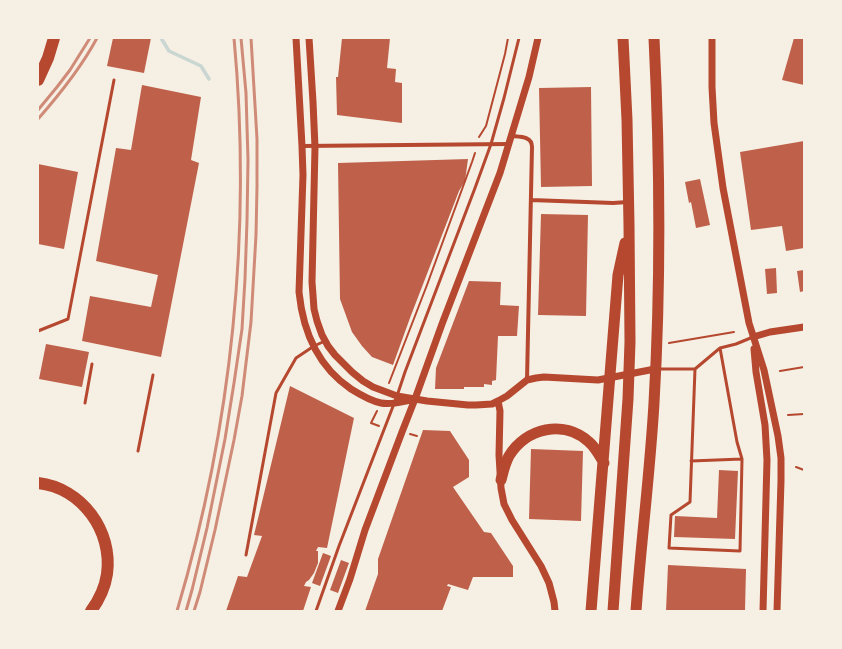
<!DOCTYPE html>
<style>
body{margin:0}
#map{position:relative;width:842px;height:649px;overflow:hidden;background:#f6efe4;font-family:"Exo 2",sans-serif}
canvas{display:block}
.frame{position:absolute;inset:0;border:39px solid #f6efe4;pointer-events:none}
</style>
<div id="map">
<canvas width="842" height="649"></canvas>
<div class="frame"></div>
</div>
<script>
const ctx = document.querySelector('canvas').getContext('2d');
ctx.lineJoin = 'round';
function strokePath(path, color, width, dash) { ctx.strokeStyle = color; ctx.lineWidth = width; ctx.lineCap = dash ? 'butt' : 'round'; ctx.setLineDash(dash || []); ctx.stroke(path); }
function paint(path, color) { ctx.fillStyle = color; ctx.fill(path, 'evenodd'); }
strokePath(new Path2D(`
 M161 38 169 51 201 66 209 79`), '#c9d6d2', 3.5);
paint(new Path2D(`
 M113 38H151L144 73 107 66Z
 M342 38H390L387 68 396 69 395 82 402 83V123L337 115 336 77H338Z
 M794 38H804V85L782 80Z
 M142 85 201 97 191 160 199 163 161 357 82 341 90 296 151 307 158 275 96 261 116 148 131 150Z
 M591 87 592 186 541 187 539 88Z
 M804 141V248L786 251 782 226 751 230 740 152Z
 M468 159 465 181 459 191 410 318 393 365 372 357 362 346 352 332 340 299 338 163Z
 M38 164 78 172 64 249 38 244Z
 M700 179 710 225 696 228 691 202 689 203 685 182Z
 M541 214 588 215 586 316 538 315Z
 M776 268 777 293 767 294 765 269Z
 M804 270V291L800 292 797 271Z
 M469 281 501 282 500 305 519 306 517 336H498L496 380 492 381V385L484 384V387H464V389H435L436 368Z
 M46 344 89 352 82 387 39 379Z
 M290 386 354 418 327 548 318 547 316 551H318V563L314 573 309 580 306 582 304 586 311 587 303 611H226L238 576 247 577 262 536 254 535Z
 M423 430 450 431 469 460V477L453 487 484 532 491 533 513 566V577H473L468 590 448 584 447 586 451 587 442 611H365L378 574V559Z
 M531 449 583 451 581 521 529 519Z
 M719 470 738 471 735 539 674 537 675 516 717 518Z
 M323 553 331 556 320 586 312 583Z
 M341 560 349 563 338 593 330 590Z
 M668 565 746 569 745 611H666Z`), '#bf614a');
strokePath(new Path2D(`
 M479 137 486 126 505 54 508 38
 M669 343 734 332
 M780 371 804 367
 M389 383 427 285 472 162 475 153
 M377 411 371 423 379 426
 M788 415 804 414
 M410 434 417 436
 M796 467 804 470`), '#b5482f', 2);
strokePath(new Path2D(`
 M38 331 68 319 114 80
 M659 369H695L720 348 736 344 753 337
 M695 369 690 502 671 515 669 548 740 551 742 459 737 442 720 348
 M85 403 92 364
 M138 451 153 375
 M691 461 742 459
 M246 555 276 393 296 358 314 346 325 341
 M316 611 339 546 397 396 405 372 475 188 491 144 504 98 519 38`), '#b5482f', 3);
strokePath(new Path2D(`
 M511 136C520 137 532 136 532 147L527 380
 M302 146 509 144
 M531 200 613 203 628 202`), '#b5482f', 4);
strokePath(new Path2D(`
 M296 38 302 146 303 175 299 292C303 332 317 366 351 389 359 394 371 401 381 403 391 405 402 402 411 400
 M309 38 313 102 315 147 312 282 313 295 314 309 317 321 322 335 328 346 335 355 352 372 363 381 373 387 397 396 427 401 468 405H476L492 404 498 401 507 396 527 380 536 378 544 377 598 380 655 369
 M712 38V87L714 123 723 188 749 323 764 370 778 436 781 458V481L777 611
 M753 337 770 332 804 327
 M754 349 756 372 765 425 767 460 763 611
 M498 401 500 411 499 455 501 488 504 504 512 520 541 566 549 583 554 602 555 611
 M338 611 350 579 365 530 402 432 415 399 442 324 500 173 529 77 538 38`), '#b5482f', 7);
strokePath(new Path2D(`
 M501 480C503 472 505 463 509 456 526 428 564 419 589 442 596 448 599 455 604 463
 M591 611 618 275 625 243
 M613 611 628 399 630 342 629 225 627 120 623 38
 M636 611C641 542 650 473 654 403 661 282 660 160 654 38`), '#b5482f', 11);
strokePath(new Path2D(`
 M38 80 48 58 54 38
 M38 483C82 488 113 531 107 574 105 588 99 600 91 611`), '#b5482f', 12);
strokePath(new Path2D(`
 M38 110 57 87 70 70 90 38
 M38 119C60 94 81 68 97 38
 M177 611C232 426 252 231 234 38
 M186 611 192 590 207 528 225 439 234 383 242 329 245 279 247 221 248 160 246 93 241 38
 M194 611 200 592 215 530 234 440 242 396 251 322 256 235 257 187V139L251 38`), '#cf8b77', 3);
</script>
